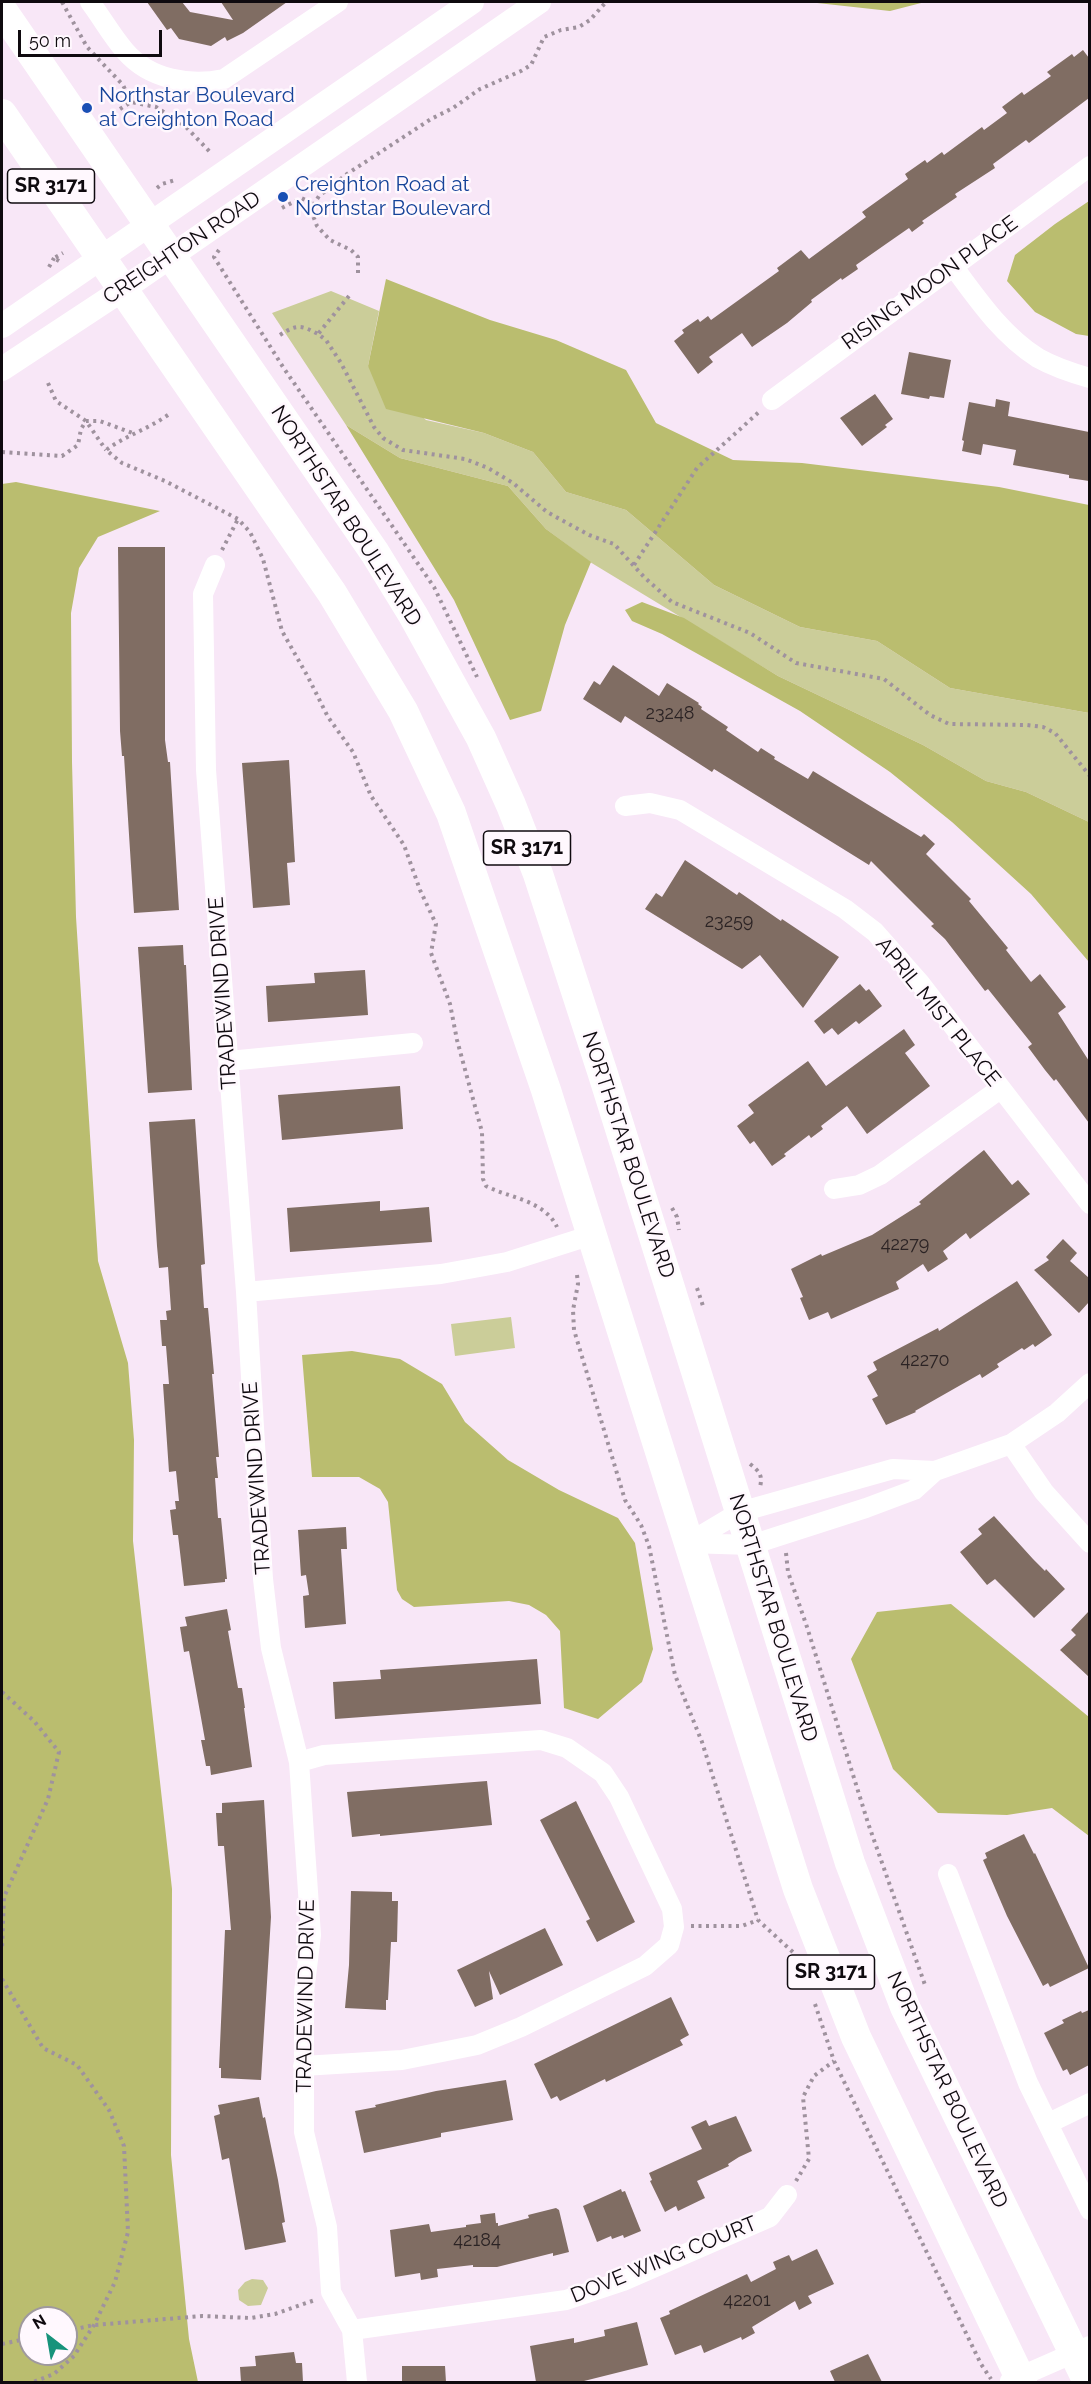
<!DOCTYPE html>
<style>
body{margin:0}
#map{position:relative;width:1091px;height:2384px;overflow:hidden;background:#f8e7f7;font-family:Raleway,sans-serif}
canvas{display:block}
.frame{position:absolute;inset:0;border:3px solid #0f0a0f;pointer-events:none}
.north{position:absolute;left:18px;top:2306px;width:60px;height:60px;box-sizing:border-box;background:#fff8fe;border:2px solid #9f999e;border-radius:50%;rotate:329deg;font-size:16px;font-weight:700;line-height:24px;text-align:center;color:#0f0a0f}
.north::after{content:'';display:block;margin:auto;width:21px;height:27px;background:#17937b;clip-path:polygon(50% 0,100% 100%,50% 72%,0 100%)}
.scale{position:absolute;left:18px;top:30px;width:144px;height:27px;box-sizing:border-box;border:3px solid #0f0a0f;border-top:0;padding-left:8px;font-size:18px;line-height:21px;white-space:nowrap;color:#0f0a0f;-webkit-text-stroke:4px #fff8fe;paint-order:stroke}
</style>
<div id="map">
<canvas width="1091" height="2384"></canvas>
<div class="frame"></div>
<div class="north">N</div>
<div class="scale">50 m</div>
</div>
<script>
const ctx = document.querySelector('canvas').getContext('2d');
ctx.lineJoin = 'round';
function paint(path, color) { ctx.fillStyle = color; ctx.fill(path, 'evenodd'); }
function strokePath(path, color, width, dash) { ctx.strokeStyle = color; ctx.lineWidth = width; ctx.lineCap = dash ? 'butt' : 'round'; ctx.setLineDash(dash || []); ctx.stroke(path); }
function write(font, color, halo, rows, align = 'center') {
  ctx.font = font + ' Raleway,sans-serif'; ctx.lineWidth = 5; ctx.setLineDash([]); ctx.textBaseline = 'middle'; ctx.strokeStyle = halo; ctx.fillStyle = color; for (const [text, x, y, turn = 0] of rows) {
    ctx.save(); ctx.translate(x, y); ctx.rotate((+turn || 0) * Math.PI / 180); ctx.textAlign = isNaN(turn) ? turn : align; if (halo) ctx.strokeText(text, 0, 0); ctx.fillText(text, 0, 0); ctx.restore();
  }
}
paint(new Path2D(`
 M331 291 379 311 368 366 426 420 484 433 533 452 566 492 626 510 714 585 800 627 877 641 950 688 1089 713V822L1026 792 986 781 923 745 778 676 590 562 546 529 508 486 400 458 346 425 272 313Z
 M511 1317 515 1348 455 1356 451 1324Z
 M252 2279 263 2280 268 2288 261 2305 248 2306 239 2300 238 2290 245 2282Z`), '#cbcd99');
paint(new Path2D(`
 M808 2H925L890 11Z
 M1089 201V336L1076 334 1035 312 1007 281 1015 255 1055 224Z
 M386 279 490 320 556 340 626 370 656 423 733 460 802 463 999 487 1089 505V713L950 688 877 641 800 627 714 585 626 510 566 492 533 452 484 433 386 409 368 366Z
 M346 425 400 458 508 486 546 529 591 562 565 625 541 711 510 720 454 600Z
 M16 482 160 511 98 537 79 568 71 613 72 762 76 917 98 1261 128 1363 134 1440 133 1541 172 1889 171 2155 189 2339 198 2382H2V484ZM30 2318H66V2354H30Z
 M642 602 684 618 778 676 923 745 986 781 1026 792 1089 822V962L1031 894 952 822 890 772 800 711 662 634 632 621 625 610Z
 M352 1351 400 1359 442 1384 465 1422 508 1460 559 1490 618 1518 635 1543 653 1649 642 1682 598 1719 564 1708 560 1631 546 1615 529 1605 509 1601 414 1607 402 1599 397 1590 388 1502 380 1489 359 1477H312L302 1355Z
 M951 1604 1089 1717V1836L1052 1808 1007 1815 938 1813 893 1769 851 1659 877 1612Z`), '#babd6f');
paint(new Path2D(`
 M147 2H182L190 12 233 20 221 2H287L243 33 227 41 225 37 211 46 179 39 171 28 167 30Z
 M1083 50 1089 58V98L1029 143 1026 140 993 164 995 168 955 194 957 197 922 221 924 223 912 232 909 228 886 244 856 265 858 269 842 280 841 278 811 300 812 302 787 323 752 347 742 333 709 357 713 362 698 374 674 341 684 333 682 330 698 319 700 322 708 316 711 320 779 271 777 268 801 250 809 259 866 217 862 212 908 179 905 174 925 160 927 163 942 152 944 155 982 127 984 130 1007 113 1002 107 1022 92 1024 95 1051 76 1047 72 1072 54 1074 57Z
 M909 352 951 360 944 398 930 396 929 399 901 394Z
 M875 394 893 419 885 425 887 427 862 446 840 418Z
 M996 399 1010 402 1008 416 1089 432V481L1069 478V475L1013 465 1016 450 983 444 981 455 962 451 964 441 962 440 969 402 995 407Z
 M118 547H165V740L168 762H170L179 910 134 913 124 756H122L120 731Z
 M613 665 659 696 667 683 699 703 698 704 702 707 701 709 728 727 726 730 758 752 761 748 775 757 774 759 808 779 813 771 921 837 924 834 935 844 926 854 971 899 969 901 1008 948 1006 950 1031 982 1040 974 1066 1007 1058 1013 1089 1061V1123L1056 1079 1054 1081 1045 1070 1028 1047 1032 1044 988 989 985 991 945 939 931 926 934 924 871 861 869 865 714 769 712 772 625 716 621 723 583 699 594 681 600 685Z
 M289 760 295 862 287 863 290 905 253 908 242 763Z
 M685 860 737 895 739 892 781 921 782 919 839 957 803 1008 760 955 742 969 645 909 656 893 662 897Z
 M183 945 184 965H186L192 1090 148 1093 138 947Z
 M365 970 368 1015 268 1022 266 986 315 983 314 973Z
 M860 984 866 991 869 989 882 1006 859 1024 856 1021 838 1035 832 1028 824 1034 814 1021Z
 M904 1029 915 1045 905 1053 930 1086 867 1134 847 1106 821 1126 823 1129 811 1138 809 1135 784 1154 786 1156 772 1166 754 1141 750 1144 737 1126 754 1113 748 1105 808 1061 826 1086Z
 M400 1086 403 1129 282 1140 278 1095Z
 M195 1119 205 1264 201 1265 204 1308H208L214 1374H212L219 1457H216L218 1478H215L218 1518H221L227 1579H225V1582L184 1586 178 1535H173L170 1510 176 1509 175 1501H179L176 1471 169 1472 163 1384H169L166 1346H162L160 1320H167L166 1311 171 1310 168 1267 159 1268 157 1246 149 1122Z
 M984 1150 1012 1185 1018 1180 1030 1194 970 1239 966 1233 943 1251 948 1259 928 1272 923 1264 896 1282 899 1289 831 1319 828 1312 809 1320 800 1298 803 1297 791 1269 821 1254 822 1256 872 1235 921 1204 919 1202Z
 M380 1201V1211L429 1207 432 1242 290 1252 287 1208Z
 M1063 1239 1077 1253 1070 1261 1089 1278V1302L1079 1313 1034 1270 1049 1260 1046 1257Z
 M1017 1281 1052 1335 1035 1347 1033 1344 1024 1350 1022 1348 997 1364 999 1367 982 1378 980 1374 915 1411 916 1412 886 1425 872 1399 878 1396 867 1376 877 1370 873 1362 938 1328 939 1331Z
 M994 1516 1033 1559 1045 1571 1046 1569 1065 1589 1034 1618 995 1579 987 1585 960 1552 982 1534 978 1529Z
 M346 1527 347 1549H341L346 1624 305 1628 303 1596 309 1595 306 1575 301 1576 298 1530Z
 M227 1609 231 1630 228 1631 238 1688H242L245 1708H244L252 1767 211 1775 210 1766H206L201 1740H205L189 1651 184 1652 180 1627 187 1626 185 1617Z
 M1089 1611V1677L1060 1650 1076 1635 1071 1630Z
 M537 1659 541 1704 335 1719 333 1682 381 1679 380 1670Z
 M487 1781 492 1825 380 1836V1834L352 1837 347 1792Z
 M264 1800 271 1917 261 2080 221 2078V2068H219L225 1930H231L224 1846H218L216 1813H222V1803Z
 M576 1801 635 1922 597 1942 586 1921 590 1919 540 1820Z
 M1024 1834 1034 1854 1035 1853 1089 1968 1050 1987 1048 1983 1043 1986 1007 1916 983 1860 987 1858 985 1853Z
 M351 1891 392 1892V1901H398L397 1942H391L388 2000H386V2010L345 2008 349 1965Z
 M545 1928 563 1965 500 1995 489 1971 493 1999 475 2007 457 1970Z
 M671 1997 689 2035 680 2040 683 2045 606 2082 605 2079 560 2101 557 2096 551 2099 534 2064Z
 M1089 2010V2065L1070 2075 1067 2069 1063 2071 1044 2033 1064 2023 1062 2020 1081 2011 1082 2013Z
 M506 2080 513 2120 441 2133V2137L364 2153 355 2111 376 2107 375 2105 436 2091Z
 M259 2097 263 2118 265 2117 278 2180 285 2222 282 2223 286 2242 245 2250 229 2158 222 2160 214 2116 220 2114 218 2105Z
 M736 2116 752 2151 739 2157 728 2164 729 2166 697 2181 705 2198 678 2211 676 2206 665 2212 650 2181 652 2180 649 2173 702 2149 691 2127 706 2120 709 2126Z
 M621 2189 622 2192 625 2191 641 2231 624 2238 623 2235 612 2239 611 2236 597 2242 583 2206Z
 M556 2208 559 2210 569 2252 553 2256V2253L497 2267H473V2265L437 2269 438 2277 421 2280 420 2273 395 2277 390 2230 429 2224 431 2232 466 2227V2225L481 2223 480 2215 495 2213 496 2223H498V2226L529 2218 528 2215Z
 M817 2249 834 2284 808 2296 812 2303 799 2310 795 2301 752 2327 755 2333 742 2340 741 2337 704 2353 701 2345 675 2355 660 2318 670 2314 669 2311 747 2274 751 2282 776 2269 773 2262 789 2255 792 2261Z
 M637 2322 648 2365 580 2382H536L530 2346 574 2338V2343L605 2336 604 2330Z
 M294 2352 296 2363H302L303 2382H241L240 2367 256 2366 255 2356Z
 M868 2354 882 2382H835L830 2371Z
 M402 2366H445L446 2382H402Z`), '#806d63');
strokePath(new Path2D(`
 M62 2 87 47 123 85 131 102
 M120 109 131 102 156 107 185 126 211 153
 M157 188 162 184 175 180
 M282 208 301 198 314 204
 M219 250 214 257 283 367 434 587 477 677
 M59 261 54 258 63 253
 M49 267 54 258
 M358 273V257L351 250 330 240 317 226 312 213 314 204 319 196 347 174 431 119 453 108 480 89 521 71 531 65 544 37 561 30 579 27 590 20 606 2
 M349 296 318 334 326 340 341 363 374 427 383 438 403 450 465 459 488 468 513 483 547 512 589 535 614 544 644 577 672 602 750 633 796 663 884 679 930 715 949 724 1027 725 1043 727 1055 733 1090 776
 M280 335C297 324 301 325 318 334
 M48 383 56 401 86 421 106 450
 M168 415C148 429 125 436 106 450L122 463 165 481 238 519 250 532 263 559 282 631 308 677 328 717 353 752 371 796 404 845 420 890 436 924 431 953 450 1004 457 1040 482 1132 483 1179 486 1186C509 1198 544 1200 557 1227
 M2 452 62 456 78 445 81 429 86 421H100L135 434
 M222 550 238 519
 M634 565 697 468 759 412
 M672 1208 677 1217 679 1230
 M577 1275 578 1284 573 1310 574 1330 625 1500 641 1525 649 1546 675 1675 702 1742 758 1920 796 1955
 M697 1288 704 1309
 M750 1464C759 1471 763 1475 760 1487
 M786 1553 788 1572 807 1627 868 1823 925 1985
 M2 1692 34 1721 59 1752 48 1799 4 1897 2 1949
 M691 1926H742L758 1920
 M2 1979 43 2048 77 2065 109 2110 124 2146 128 2232 115 2282 94 2325 74 2356 54 2374 33 2382
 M815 2004 834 2061 981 2364 991 2379
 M796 2181 809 2159 803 2097 814 2076 834 2061
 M66 2331 94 2325 202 2316 251 2318 275 2314 315 2300
 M2 2344 30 2338`), '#9f929e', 4, [3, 4.5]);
strokePath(new Path2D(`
 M90 2C102 18 112 36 125 51 150 80 190 86 224 79L338 2
 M953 266C978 300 1002 335 1038 358 1054 367 1072 373 1090 378
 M772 400 1090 166
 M215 565 203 594 206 770 246 1292 263 1579 271 1648 299 1762 311 1935 304 1992V2132L327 2227 331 2292 352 2330 357 2382
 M625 806 650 803 680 810 845 909 875 932 920 983 1090 1204
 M229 1061 413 1043
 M834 1189 859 1185 880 1175 1000 1089
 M246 1292 441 1274 507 1262 592 1235
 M1011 1444 1044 1492 1090 1543
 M688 1543 740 1512 893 1469 935 1471 1011 1444 1057 1413 1090 1383
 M688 1543 751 1545 866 1508 914 1490 935 1471
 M299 1762 324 1755 541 1740 567 1748 603 1773 619 1797 672 1909 674 1927 669 1945 645 1966 521 2027 477 2045 402 2060 303 2066
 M948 1874 1028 2083 1090 2210
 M1049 2123 1090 2103
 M352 2330 566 2300 623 2281 770 2217 787 2195
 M1010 2381 1090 2346`), '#fff', 20);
strokePath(new Path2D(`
 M2 326 472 2
 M2 369 122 290 539 2`), '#fff', 24);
strokePath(new Path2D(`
 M2 10 375 553 413 615 481 738 511 805 538 874 602 1071 850 1863 905 2007 1088 2382
 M2 114 332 593 403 711 451 813 546 1090 798 1889 856 2037 1022 2382`), '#fff', 30);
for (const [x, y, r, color] of [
 [87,108,6,"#1a4fb4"],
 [283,197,6,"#1a4fb4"]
]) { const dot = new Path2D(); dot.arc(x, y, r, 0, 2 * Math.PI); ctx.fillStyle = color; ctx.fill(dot); strokePath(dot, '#fff8fe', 2); }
write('18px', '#2b2324', null, [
 ["23248",670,714],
 ["23259",729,922],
 ["42279",905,1245],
 ["42270",925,1361],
 ["42184",477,2241],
 ["42201",747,2301]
]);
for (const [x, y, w] of [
 [51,186,87],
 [527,848,87],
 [831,1972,87]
]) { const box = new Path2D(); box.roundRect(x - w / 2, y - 17, w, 34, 4.5); ctx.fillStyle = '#fff8fe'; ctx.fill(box); strokePath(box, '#0f0a0f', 1.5); }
write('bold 20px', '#0f0a0f', null, [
 ["SR 3171",51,186],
 ["SR 3171",527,848],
 ["SR 3171",831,1972]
]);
write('21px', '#164399', '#fff8fe', [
 ["Northstar Boulevard",99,96],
 ["at Creighton Road",99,120],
 ["Creighton Road at",295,185],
 ["Northstar Boulevard",295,209]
], 'left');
write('21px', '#0f0a0f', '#fff8fe', [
 ["CREIGHTON ROAD",182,248,-34],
 ["RISING MOON PLACE",930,283,-36],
 ["NORTHSTAR BOULEVARD",346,516,57],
 ["TRADEWIND DRIVE",223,993,-94],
 ["APRIL MIST PLACE",938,1012,51],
 ["NORTHSTAR BOULEVARD",628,1155,72],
 ["TRADEWIND DRIVE",257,1478,-94],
 ["NORTHSTAR BOULEVARD",773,1618,73],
 ["TRADEWIND DRIVE",306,1996,-89],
 ["NORTHSTAR BOULEVARD",947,2090,65],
 ["DOVE WING COURT",664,2260,-22]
]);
</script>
